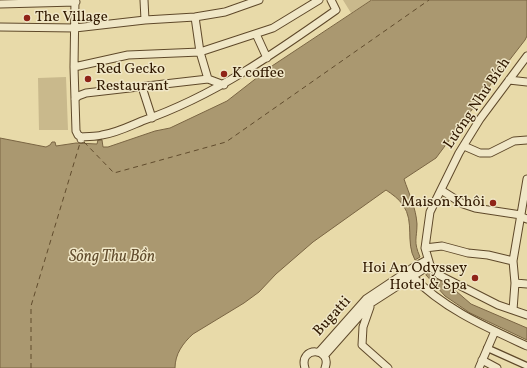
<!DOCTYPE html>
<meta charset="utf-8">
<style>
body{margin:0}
canvas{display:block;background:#e8daa9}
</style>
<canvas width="527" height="368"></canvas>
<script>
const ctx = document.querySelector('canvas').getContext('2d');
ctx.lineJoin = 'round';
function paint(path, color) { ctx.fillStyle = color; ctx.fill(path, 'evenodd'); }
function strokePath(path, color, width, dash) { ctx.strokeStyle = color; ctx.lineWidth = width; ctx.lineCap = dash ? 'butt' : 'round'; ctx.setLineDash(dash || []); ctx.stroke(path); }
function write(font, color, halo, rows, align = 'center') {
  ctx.font = font + ' Vollkorn,serif'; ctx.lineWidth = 3; ctx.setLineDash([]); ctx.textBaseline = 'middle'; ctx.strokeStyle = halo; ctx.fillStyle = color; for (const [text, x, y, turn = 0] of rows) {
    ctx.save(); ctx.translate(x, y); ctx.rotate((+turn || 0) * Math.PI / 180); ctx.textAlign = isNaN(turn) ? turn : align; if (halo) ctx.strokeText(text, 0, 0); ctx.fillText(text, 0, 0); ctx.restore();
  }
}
paint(new Path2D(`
 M343 0H372L351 13Z
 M66 77 68 130H39L38 78Z`), '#c9b98c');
const water = new Path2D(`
 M372 0H527V36L525 40 491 84 436 158 404 179C409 194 416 208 417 224 417 239 413 241 420 257L415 260C405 242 415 222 403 205 399 199 392 194 386 190L313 242 276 274 259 292 244 303 193 334C183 343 175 354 175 368H0V138L46 147 50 145 52 142H55L56 146 76 143 97 144 98 140H102L103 147H108L155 131 170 128 227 101 272 66Z
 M433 271 471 304 527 328V340L470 313 445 296 426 275Z`);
paint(water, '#aa9870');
strokePath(water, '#7a6543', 1);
strokePath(new Path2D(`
 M84 142 114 173 226 142 429 0
 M31 368V306L80 143`), '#614c2d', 1, [5, 4]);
const pedestrian = new Path2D(`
 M487 348 527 366`);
const minor = new Path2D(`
 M75 0 74 67 76 131 78 135 81 137
 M144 0 145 20
 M0 4 76 2
 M195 17 200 52 208 79
 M0 27 75 28 145 20 195 17 225 12 259 0
 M256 34 267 58
 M527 56 480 119 459 153 430 212 425 248 430 265 439 275 498 305 527 315
 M74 67 128 55 200 52 273 28 319 0
 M509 80 527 82
 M142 87 152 118
 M75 99 78 96 86 93 208 79 224 85
 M81 139V137C88 136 96 137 102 135 116 133 130 126 142 121 214 96 275 53 336 10L331 0
 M464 146 480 153H490L514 141 527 140
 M441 190 463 204 475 208 521 215 522 217 527 219
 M425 248 442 246 468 253 488 255 513 261
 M412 276C444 309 486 327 527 346
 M515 283 527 284
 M370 307 363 327 362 345 388 368
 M513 310 515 283 513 261 527 179
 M319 352 366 299 414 267 427 260
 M324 356 371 303 430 265
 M482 360 497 368
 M305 368C298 346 333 347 325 368
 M479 368 495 331`);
strokePath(pedestrian, '#5f492a', 8);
strokePath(minor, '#5f492a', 9);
strokePath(pedestrian, '#f0e7c7', 5.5);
strokePath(minor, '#f0e7c7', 7);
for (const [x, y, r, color] of [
 [27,18,4,"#8f2418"],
 [224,74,4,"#8f2418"],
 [88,79,4,"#8f2418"],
 [493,203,4,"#8f2418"],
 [475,278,4,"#8f2418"]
]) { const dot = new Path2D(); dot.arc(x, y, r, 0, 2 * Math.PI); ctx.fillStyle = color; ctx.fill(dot); strokePath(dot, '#f0e7c7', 1.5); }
write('15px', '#311900', '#f0e7c7', [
 ["The Village",35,18],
 ["Red Gecko",96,70],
 ["Restaurant",96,87],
 ["K coffee",232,74],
 ["Maison Khôi",485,203,"right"],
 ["Hoi An Odyssey",467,269,"right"],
 ["Hotel & Spa",467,286,"right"]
], 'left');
write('15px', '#311900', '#f0e7c7', [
 ["Lương Như Bích",478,104,-56],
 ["Bugatti",333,317,-48]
]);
write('italic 16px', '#614c2d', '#f0e7c7', [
 ["Sông Thu Bồn",112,258]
]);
</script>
